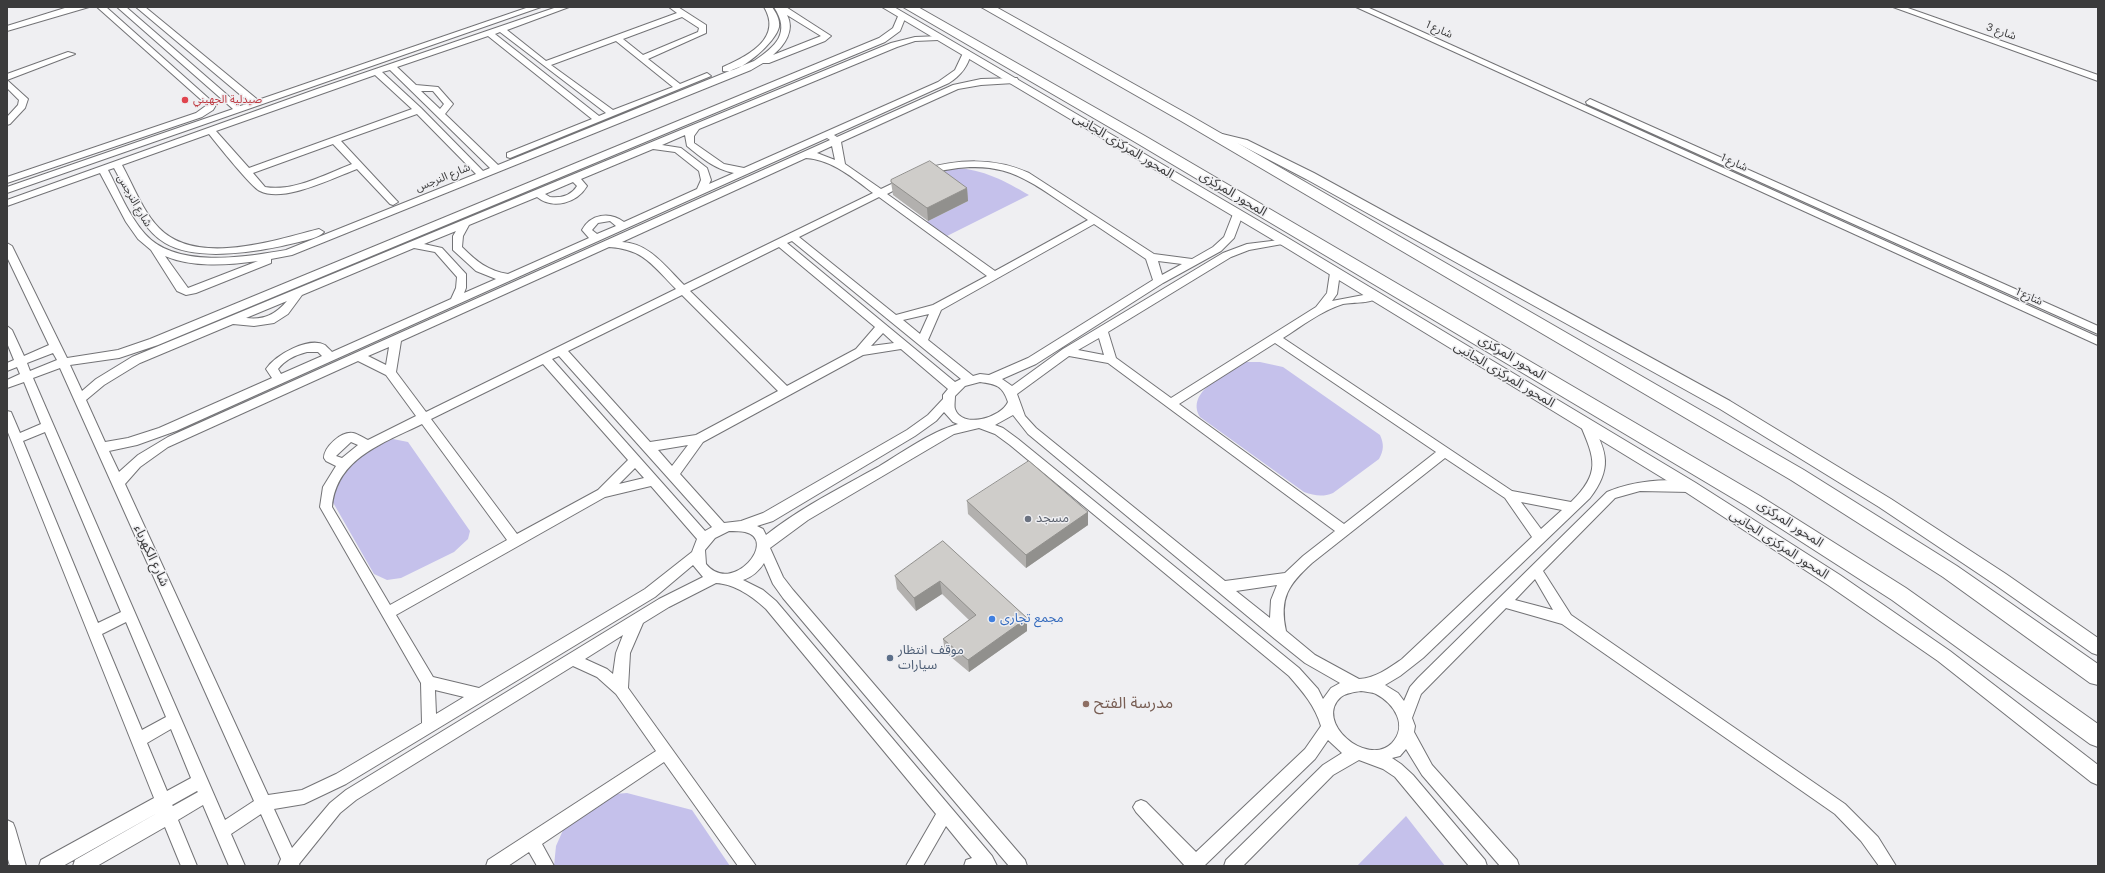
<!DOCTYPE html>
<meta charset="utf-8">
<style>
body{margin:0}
#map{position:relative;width:2105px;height:873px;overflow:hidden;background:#efeff2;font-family:"DM Sans",sans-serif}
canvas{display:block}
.frame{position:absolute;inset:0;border:8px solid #3b3b3c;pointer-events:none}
</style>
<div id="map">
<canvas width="2105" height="873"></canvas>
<div class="frame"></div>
</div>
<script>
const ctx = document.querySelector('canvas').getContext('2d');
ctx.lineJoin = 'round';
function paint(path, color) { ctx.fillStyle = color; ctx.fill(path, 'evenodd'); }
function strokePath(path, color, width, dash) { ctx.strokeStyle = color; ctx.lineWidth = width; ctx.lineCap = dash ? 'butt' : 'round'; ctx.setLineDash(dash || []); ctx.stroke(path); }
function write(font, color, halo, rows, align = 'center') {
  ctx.font = font + ' "DM Sans","Noto Sans Arabic",sans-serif'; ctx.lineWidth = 3; ctx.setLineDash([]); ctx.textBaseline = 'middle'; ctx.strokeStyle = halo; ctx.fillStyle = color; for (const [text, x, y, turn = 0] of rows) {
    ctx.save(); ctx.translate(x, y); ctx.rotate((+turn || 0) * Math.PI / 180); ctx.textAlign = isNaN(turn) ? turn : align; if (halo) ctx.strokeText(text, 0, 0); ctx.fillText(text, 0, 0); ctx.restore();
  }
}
paint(new Path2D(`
 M955 168C983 169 1005 181 1029 195L945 237 924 223 968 201 928 172Z
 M1245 362H1260L1283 367 1380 435C1384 444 1384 450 1379 459L1333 493C1323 497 1315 496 1304 492L1200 417C1185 391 1227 374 1245 362Z
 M393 439 408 442 470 531 468 539 454 552 401 578 387 580 374 574 331 499 330 492 351 462 384 440Z
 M627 793 692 810 730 866H554L556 846 564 828 615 794Z
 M1406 816 1445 866H1357Z`), '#c5c1eb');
const minor = new Path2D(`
 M68 7H89L7 31V26Z
 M97 7H106L216 105 213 110 202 117 7 183V177L196 113 207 105Z
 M117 7H126L240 106 250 103 136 7H145L258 100 529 7H541L7 193V187L233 109Z
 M557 7H569L507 30 546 61 677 13 669 7H678L706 25V33L648 59 680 84 707 73 711 76 510 158 507 157V153L592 119 488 36 397 67 416 85 438 87 453 104 445 114 498 165 754 61C776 46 791 33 774 7H786L831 36 825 41 769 63H763L751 70 292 255 271 259V263L196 293 186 295 177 291 151 250 138 239 126 222 100 173 7 206V200L317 89ZM787 15 821 36 773 55C785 45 795 30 787 15ZM682 17 699 28 698 32 643 55 623 39ZM500 32 606 113 599 116 495 34ZM616 41 673 87 613 110 551 65ZM390 70 490 168 483 171 421 108 382 72ZM375 75 412 109 249 168 216 131ZM421 91H433L444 104 440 109ZM417 114 476 174 286 250C245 257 176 269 145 234 129 216 119 191 108 170L114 168C128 193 139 227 165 243 198 263 263 251 299 242 306 240 319 238 324 232L319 229C275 240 197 267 159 228 143 212 133 185 122 165L209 134C217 144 252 188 260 191 284 203 333 178 357 169L390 204 393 205 398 202 396 200 341 141ZM333 144 352 164C326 174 294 192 265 187L253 173ZM165 256C193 268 229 265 258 261L188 288Z
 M764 7H772C776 13 780 19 779 27 776 42 739 75 723 71V67C748 56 783 38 764 7Z
 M1356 7H1367L2098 337V345Z
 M1893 7H1905L2098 75V81Z
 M899 14 906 16 900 31 885 42 158 345 119 358 70 365 82 391 96 379 132 357 891 43 915 37 941 36 942 38 938 40 915 41 897 47 699 129 694 136V143L724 164 744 168 938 82 955 70 963 53 967 50 971 53C968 67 960 76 949 83L834 135 837 137 953 85 981 79 1017 78 1018 80 1014 83 981 85 958 89 841 142 845 164 881 189 904 178H910V182L887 194 995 271 1088 220C1022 177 1005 154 923 175L918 172 920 170C958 159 993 157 1029 173L1154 254 1192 259 1213 247 1224 237 1233 214 1238 211 1241 212 1243 214 1234 238 1221 251 1163 283 1036 364 1002 379 1012 386 1063 349 1223 253 1247 244 1288 239 1289 241 1288 243 1249 250 1231 257 1108 332 1116 358 1171 398 1316 307 1327 293 1330 273 1335 270 1340 273 1337 294 1332 301 1374 293 1379 296C1374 304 1353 302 1343 304 1321 311 1302 326 1283 338L1512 491 1571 502C1601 473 1595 459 1580 424L1582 421H1590C1608 452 1612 469 1590 498L1423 658 1400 676 1385 685 1398 693 1404 701 1410 687 1418 678 1607 492C1630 482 1669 476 1694 484L1696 487 1694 490 1690 492 1640 491 1615 498 1543 571 1571 615 1845 804 1878 837 1896 866H1879L1861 841 1835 814 1562 624 1506 608 1421 694 1412 718 1415 726 1414 732 1432 765 1517 860 1519 866H1500L1422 775 1406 749 1400 756 1392 758 1401 764 1413 775 1485 860 1487 866H1469L1395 777 1383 769 1359 760 1333 775 1243 866H1224L1226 860 1323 765 1342 753 1328 740 1315 759 1204 866H1185L1136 812 1133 807 1136 802 1141 800 1146 802 1196 852 1305 749 1321 726C1315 706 1303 692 1289 676L1010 445 995 434 979 428 954 434 808 520 770 548 783 577 793 590 1025 860 1027 866H1009L783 598 773 584 764 563C759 571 752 577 743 580L763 590 776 601 992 856 997 866H964L966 860 972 858 946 826 923 866H906L936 814 766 609C753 597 735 584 716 583L669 607 643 623 630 653 628 688 756 866H738L664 762 542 844 554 866H537L529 852 508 866H486L488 860 656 751 616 694 597 677 573 666 356 800 340 813 299 864 300 866H278L281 859 261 814 231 834 245 866H229L203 805 178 820 197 866H181L165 827 97 866H73L75 860 159 812 63 866H39L41 860 154 798 7 430V411L11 412 20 433 41 424 24 382 7 388V380L20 374 17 367 7 371V363L14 360 7 343V326L12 330 24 356 49 345 7 257V243L12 246 67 358 118 350 150 339 879 38 893 28ZM685 135 687 146C702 158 714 169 734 173L709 184 711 180 707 168 681 148 662 145ZM827 138 830 140 168 437 138 455 119 472 109 451 137 445 176 431ZM832 146 835 160 817 153ZM653 149 675 152 699 171 701 180 697 189 624 222C610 211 590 214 582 230L589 238 508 274C488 271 476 261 462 247L463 236 469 225 537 197C553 210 577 203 587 186L581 179ZM806 158C833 160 853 178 873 193L684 285C666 267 649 243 622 242ZM573 182 577 186C571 196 561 198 550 197L545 194ZM879 197 987 276 933 305 896 315 799 237ZM610 221 616 226 597 234 592 230 598 223ZM1094 224 1146 259 1153 280 1028 358 989 375 980 374 973 376 928 340 941 310ZM456 231 453 236V250L476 271 496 279 464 293 466 288V274L442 248 424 244ZM792 241 961 379 955 382 787 243ZM609 247C644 249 653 266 676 289L426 412 396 372 401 341ZM779 247 875 327 856 349 787 386 690 291ZM414 248 435 252 457 277 456 288 451 299 332 352C330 350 327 347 325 345 309 336 275 355 266 369L272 378 159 428 128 438 105 442 86 400 104 385 140 363 233 324 254 326 274 323 288 314 302 295ZM1158 261 1182 264 1162 275ZM682 295 778 391 696 435 650 442 568 351ZM287 301C275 315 264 320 246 318ZM929 314 920 334 903 320ZM883 333 894 343 871 346ZM1099 338 1104 355 1078 350ZM1275 343 1436 452 1344 524 1179 404ZM389 347 386 365 368 356ZM901 349 948 389 943 395V399L928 415 907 430 763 513 741 521 724 523 680 474 703 442 863 355ZM307 352H318L322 356 281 374 278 369C285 360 295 355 307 352ZM53 353 57 360 30 371 27 363ZM559 356 712 527 705 531 552 359ZM1069 356 1108 363 1335 531 1303 556 1285 573 1225 581 1036 428 1025 416 1017 394ZM358 361 386 375 416 416 368 440C364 438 358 434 353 433 341 431 324 447 324 458L326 461 336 466 323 487 320 507 421 683 422 723 336 774 302 790 268 795 125 484 140 467 168 447ZM543 364 628 460 598 490 517 534 431 419ZM60 368 254 801 225 820 33 378ZM980 382C996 384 1003 386 1008 402 1001 418 962 429 955 409 954 406 955 400 955 396L965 386ZM944 412 953 422 958 424C930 432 903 452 878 467 840 488 800 508 766 535L763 529 757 526 773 521 915 436 936 421ZM1013 415 1028 434 1275 639 1305 663 1340 683 1331 688 1323 699 1318 689 1299 668 1018 439 1003 428 995 425ZM422 424 507 540 390 605 332 507C336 458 384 443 422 424ZM45 432 121 612 98 623 23 441ZM351 442 358 445 342 458 336 456ZM688 445 672 466 658 450ZM1445 458 1505 498 1532 537 1402 659C1389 668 1376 678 1359 679L1315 655 1286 631C1279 598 1288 585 1312 563ZM635 468 644 478 619 484ZM651 486 697 539 692 552 645 589 479 688 433 677 396 615 605 497ZM1521 502 1562 510 1541 529ZM729 531C734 531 740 531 745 532 779 540 732 596 706 564L705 550 715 538ZM693 565 703 577 659 599 346 790 330 803 292 848 274 809 304 804 346 784 655 597ZM1535 579 1553 610 1515 600ZM1277 585 1271 600 1270 618 1236 591ZM126 622 166 717 142 730 102 634ZM623 635 616 653 613 674 607 669 585 659ZM435 690 464 697 436 714ZM1361 691C1366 692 1372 692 1376 694 1395 704 1408 726 1392 743 1367 768 1313 721 1341 697 1346 693 1355 692 1361 691ZM171 729 191 778 167 791 147 743ZM197 791 198 792 173 806 172 805Z
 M68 52 75 54 7 80V74Z
 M7 80 28 99 25 108 10 124 7 125V117L18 105 19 100 7 88Z
 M1590 99 2098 326V334L1587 104 1586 102Z
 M7 820 13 823 15 828 26 866H10L7 856Z`);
const major = new Path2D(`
 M882 7H894L1288 238 1696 483 1840 575 1950 651 2098 765V785L2091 782 1938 661 1828 585 1684 491 1280 244Z
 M1214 132 1247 140 1314 173 1730 401 1891 499 2006 574 2098 638V655L2092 653 1994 584 1879 507 1720 409 1306 179 1239 144 1210 137 1208 135 1210 133Z`);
const highway = new Path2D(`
 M903 7H918L1145 136 1760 496 1906 588 2098 724V747L2090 744 1892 600 1746 506 1135 142Z
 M981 7H996L1191 116 1804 470 1957 566 2098 664V685L2090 683 1943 577 1791 480 1181 121Z`);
strokePath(minor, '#737376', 2);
strokePath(major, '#737376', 2);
strokePath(highway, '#737376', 2);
paint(minor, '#fff');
paint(major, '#fff');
paint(highway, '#fff');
paint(new Path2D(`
 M891 182 967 188 968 201 928 221 893 195Z
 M967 501 1088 512V525L1026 568 968 514Z
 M943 541 1027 618V631L969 672 945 652 943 639 969 620 942 594 916 611 897 589 895 576Z`), '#b2b0ae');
paint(new Path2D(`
 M967 188 968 201 928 221 927 208Z
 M1088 512V525L1026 568V555Z
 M940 581 942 594 916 611 914 598Z
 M1027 618V631L969 672 968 660Z`), '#91908d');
const building = new Path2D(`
 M930 161 967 188 927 208 891 182V180Z
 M1029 461 1088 512 1026 555 967 501Z
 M943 541 1027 618 968 660 943 639 976 615 940 581 914 598 895 576Z`);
paint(building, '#cfcdca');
strokePath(building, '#91908d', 1);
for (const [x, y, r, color] of [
 [185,100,4,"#e0444e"],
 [1028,519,4,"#6b7280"],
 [992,619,4,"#3f7fe0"],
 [890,658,4,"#5c6f8a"],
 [1086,704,4,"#8d6e63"]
]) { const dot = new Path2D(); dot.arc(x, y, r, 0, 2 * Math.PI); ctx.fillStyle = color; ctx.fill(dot); strokePath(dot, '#efeff2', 1.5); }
write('11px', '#3b3b3c', '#efeff2', [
 ["شارع 1",1439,30,24],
 ["شارع 3",2001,32,19],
 ["شارع 1",1734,163,24],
 ["شارع النرجس",443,178,-22],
 ["شارع النرجس",134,201,60],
 ["شارع 1",2029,297,24]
]);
write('11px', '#be3a42', '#efeff2', [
 ["صيدلية الجهيني",193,100]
], 'left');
write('13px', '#3b3b3c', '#efeff2', [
 ["المحور المركزى الجانبى",1123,146,31],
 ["المحور المركزى",1233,194,31],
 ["المحور المركزى",1512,358,31],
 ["المحور المركزى الجانبى",1504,375,31],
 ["المحور المركزى",1790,524,33],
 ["المحور المركزى الجانبى",1779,545,33],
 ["شارع الكهرباء",151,556,65]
]);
write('13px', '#5b616d', '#efeff2', [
 ["مسجد",1036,519]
], 'left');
write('13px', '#366cbe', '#efeff2', [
 ["مجمع تجارى",1000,619]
], 'left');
write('13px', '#4e5e75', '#efeff2', [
 ["موقف انتظار",898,651],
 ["سيارات",898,666]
], 'left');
write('16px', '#785e54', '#efeff2', [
 ["مدرسة الفتح",1094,704]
], 'left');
</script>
